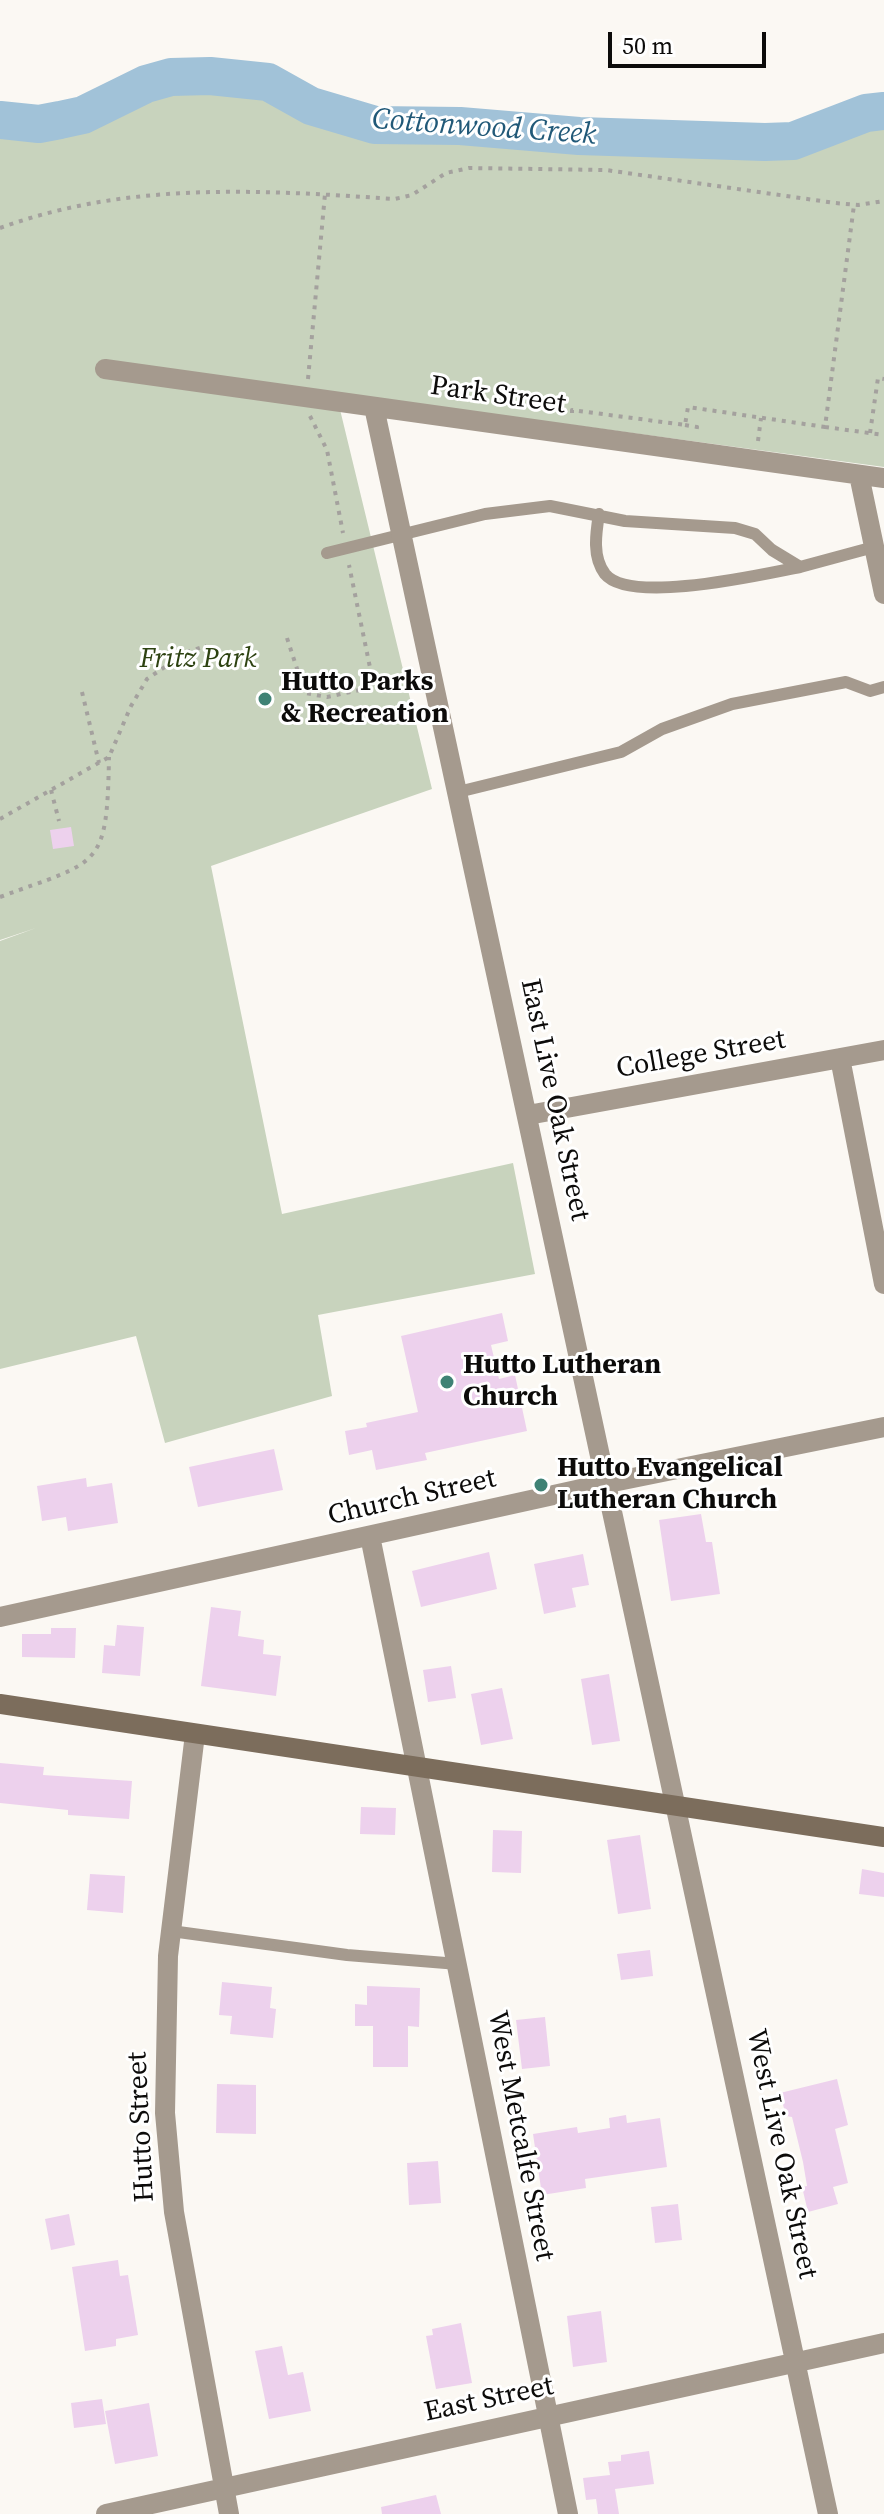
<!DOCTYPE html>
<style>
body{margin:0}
#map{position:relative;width:884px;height:2514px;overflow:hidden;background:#fbf8f3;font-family:"Source Serif 4",serif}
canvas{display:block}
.scale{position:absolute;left:608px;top:32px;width:158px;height:36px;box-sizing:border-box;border:4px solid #0c0b0a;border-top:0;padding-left:10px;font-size:24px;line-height:28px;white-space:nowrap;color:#0c0b0a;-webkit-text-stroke:6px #fff;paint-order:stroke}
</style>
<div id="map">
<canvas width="884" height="2514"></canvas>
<div class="scale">50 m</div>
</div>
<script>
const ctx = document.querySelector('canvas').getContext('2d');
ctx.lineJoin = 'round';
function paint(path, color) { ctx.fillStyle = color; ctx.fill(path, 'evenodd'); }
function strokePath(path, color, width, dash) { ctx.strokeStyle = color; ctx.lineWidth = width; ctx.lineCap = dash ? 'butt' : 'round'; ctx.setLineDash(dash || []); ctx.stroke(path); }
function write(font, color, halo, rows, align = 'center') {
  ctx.font = font + ' "Source Serif 4",serif'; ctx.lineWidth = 6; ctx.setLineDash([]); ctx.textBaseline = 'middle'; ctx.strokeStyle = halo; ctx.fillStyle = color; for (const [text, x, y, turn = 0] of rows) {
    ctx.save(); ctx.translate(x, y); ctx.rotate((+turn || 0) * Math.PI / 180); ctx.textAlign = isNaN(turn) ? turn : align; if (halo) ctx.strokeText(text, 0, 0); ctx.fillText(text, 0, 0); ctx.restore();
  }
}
paint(new Path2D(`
 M229 72 341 108 429 127 779 134 884 100V467L336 393 432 789 211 866 282 1214 513 1163 535 1274 318 1315 332 1396 165 1443 136 1336 0 1369V941L36 928 0 940V124L73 117 157 79Z`), '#c8d3bd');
strokePath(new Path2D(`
 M0 120 39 124 60 120 83 115 146 84 171 77 210 76 268 82 311 106 375 125 460 126 579 136 765 142 793 141 866 113 884 111`), '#a1c2d8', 38);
paint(new Path2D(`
 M71 827 74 846 53 849 50 830Z
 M502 1313 508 1341 491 1345 499 1379 515 1375 527 1431 425 1453 427 1460 376 1470 372 1450 349 1455 345 1431 367 1427 366 1423 418 1412 401 1336Z
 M274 1449 283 1490 198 1507 189 1467Z
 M86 1478 87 1487 112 1483 118 1523 68 1531 66 1517 42 1521 37 1486Z
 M701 1514 706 1542H712L720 1594 671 1601 659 1520Z
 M489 1552 497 1589 421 1607 412 1571Z
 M583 1554 589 1585 572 1588 576 1607 544 1614 534 1564Z
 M211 1607 241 1611 238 1636 264 1640 263 1654 281 1656 276 1696 201 1686Z
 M117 1625 144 1627 140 1676 102 1673 104 1645 115 1646Z
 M51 1628H76L75 1658 22 1657V1634H51Z
 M451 1666 456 1698 428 1702 423 1670Z
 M609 1674 620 1741 592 1745 581 1679Z
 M502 1688 513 1739 481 1745 471 1694Z
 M0 1763 44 1767 43 1775 132 1781 129 1819 68 1815V1810L0 1803Z
 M361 1807 396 1808 395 1835 360 1834Z
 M493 1830 522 1831 521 1873 492 1872Z
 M640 1835 651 1909 618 1914 607 1840Z
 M862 1869 884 1873V1897L859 1894Z
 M90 1874 125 1876 123 1913 87 1910Z
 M650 1950 653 1976 621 1980 617 1954Z
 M222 1982 272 1987 270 2008 276 2009 273 2038 230 2034 232 2016 219 2015Z
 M367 1986 420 1988 419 2027 408 2026V2067H373V2026H355V2004L367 2005Z
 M545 2017 550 2066 522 2069 516 2020Z
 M837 2079 848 2125 835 2129 848 2183 833 2187 838 2204 808 2212 802 2187 807 2186 803 2162 792 2117 786 2116 780 2093Z
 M217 2084 256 2085V2134L216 2133Z
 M626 2115 627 2123 660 2118 667 2167 585 2179 586 2188 542 2195 533 2134 577 2127 578 2133 610 2128 609 2118Z
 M438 2161 441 2203 409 2205 407 2163Z
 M678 2204 682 2240 655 2243 651 2207Z
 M69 2214 75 2245 51 2250 45 2219Z
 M118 2260 120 2276 128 2275 138 2335 116 2339V2346L85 2351 72 2267Z
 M601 2311 607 2362 573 2367 567 2316Z
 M461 2323 472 2383 436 2389 426 2336 433 2335 432 2329Z
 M282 2346 288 2375 303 2372 311 2411 269 2419 255 2351Z
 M102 2399 106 2424 74 2428 71 2403Z
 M149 2403 158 2456 115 2464 105 2411Z
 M649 2451 654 2484 615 2489 619 2514H598L596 2499 586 2500 583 2478 610 2475 608 2462 621 2461V2455Z
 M436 2495 441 2514H382L381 2507Z`), '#edd1ed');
strokePath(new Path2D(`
 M0 228C129 181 261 190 395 199L412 195 446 173 469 168 606 170 835 203 858 205 884 201
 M308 379 325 194
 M572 413V410L685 425 688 407 825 427 854 205
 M310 416 327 450 343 533
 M685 425 697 427 696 433
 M825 427 884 435
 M870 433 878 378 884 379
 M758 441 761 418
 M287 638 305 693 327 697 374 687 349 565
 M82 692 99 763
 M51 790 59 821
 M0 819 109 757 131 706 147 679 187 652 206 646
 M0 897C100 860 107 870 109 757`), '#a4a19e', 4, [4, 6]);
strokePath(new Path2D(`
 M599 514C596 533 592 557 605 574 630 605 763 574 800 567
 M327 553 485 514 550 506 625 521 735 528 755 534 772 550 800 567 874 547
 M458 792 621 752 662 729 732 704 846 682 870 691 884 687
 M171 1931 347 1955 458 1964`), '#a59a8e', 12);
strokePath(new Path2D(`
 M105 369 884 478
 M374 407 828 2514
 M859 475 884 594
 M840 1058 884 1284
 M528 1115 884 1050
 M370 1536 568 2514
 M0 1617 608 1483 884 1427
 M195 1734 168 1956 165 2113 174 2212 229 2514
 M106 2514 884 2343`), '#a59a8e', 20);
strokePath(new Path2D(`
 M0 1704 884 1837`), '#7c6d5c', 20);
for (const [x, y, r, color] of [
 [265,699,8,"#3f8275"],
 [447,1382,8,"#3f8275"],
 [541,1485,8,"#3f8275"]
]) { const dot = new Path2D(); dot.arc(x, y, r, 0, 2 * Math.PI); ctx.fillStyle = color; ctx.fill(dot); strokePath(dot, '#fff', 3); }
write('28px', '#0c0b0a', '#fff', [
 ["Park Street",498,396,8],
 ["College Street",701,1055,-10],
 ["East Live Oak Street",554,1100,78],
 ["Church Street",412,1498,-13],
 ["Hutto Street",142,2127,-93],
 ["West Metcalfe Street",520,2136,79],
 ["West Live Oak Street",781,2154,78],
 ["East Street",489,2400,-12]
]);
write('italic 28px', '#2d4211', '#fff', [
 ["Fritz Park",198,660]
]);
write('bold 28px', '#0c0b0a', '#fff', [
 ["Hutto Parks",281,683],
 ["& Recreation",281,715],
 ["Hutto Lutheran",463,1366],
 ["Church",463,1398],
 ["Hutto Evangelical",557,1469],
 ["Lutheran Church",557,1501]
], 'left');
write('italic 30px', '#215978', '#fff', [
 ["Cottonwood Creek",484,128,4]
]);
</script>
